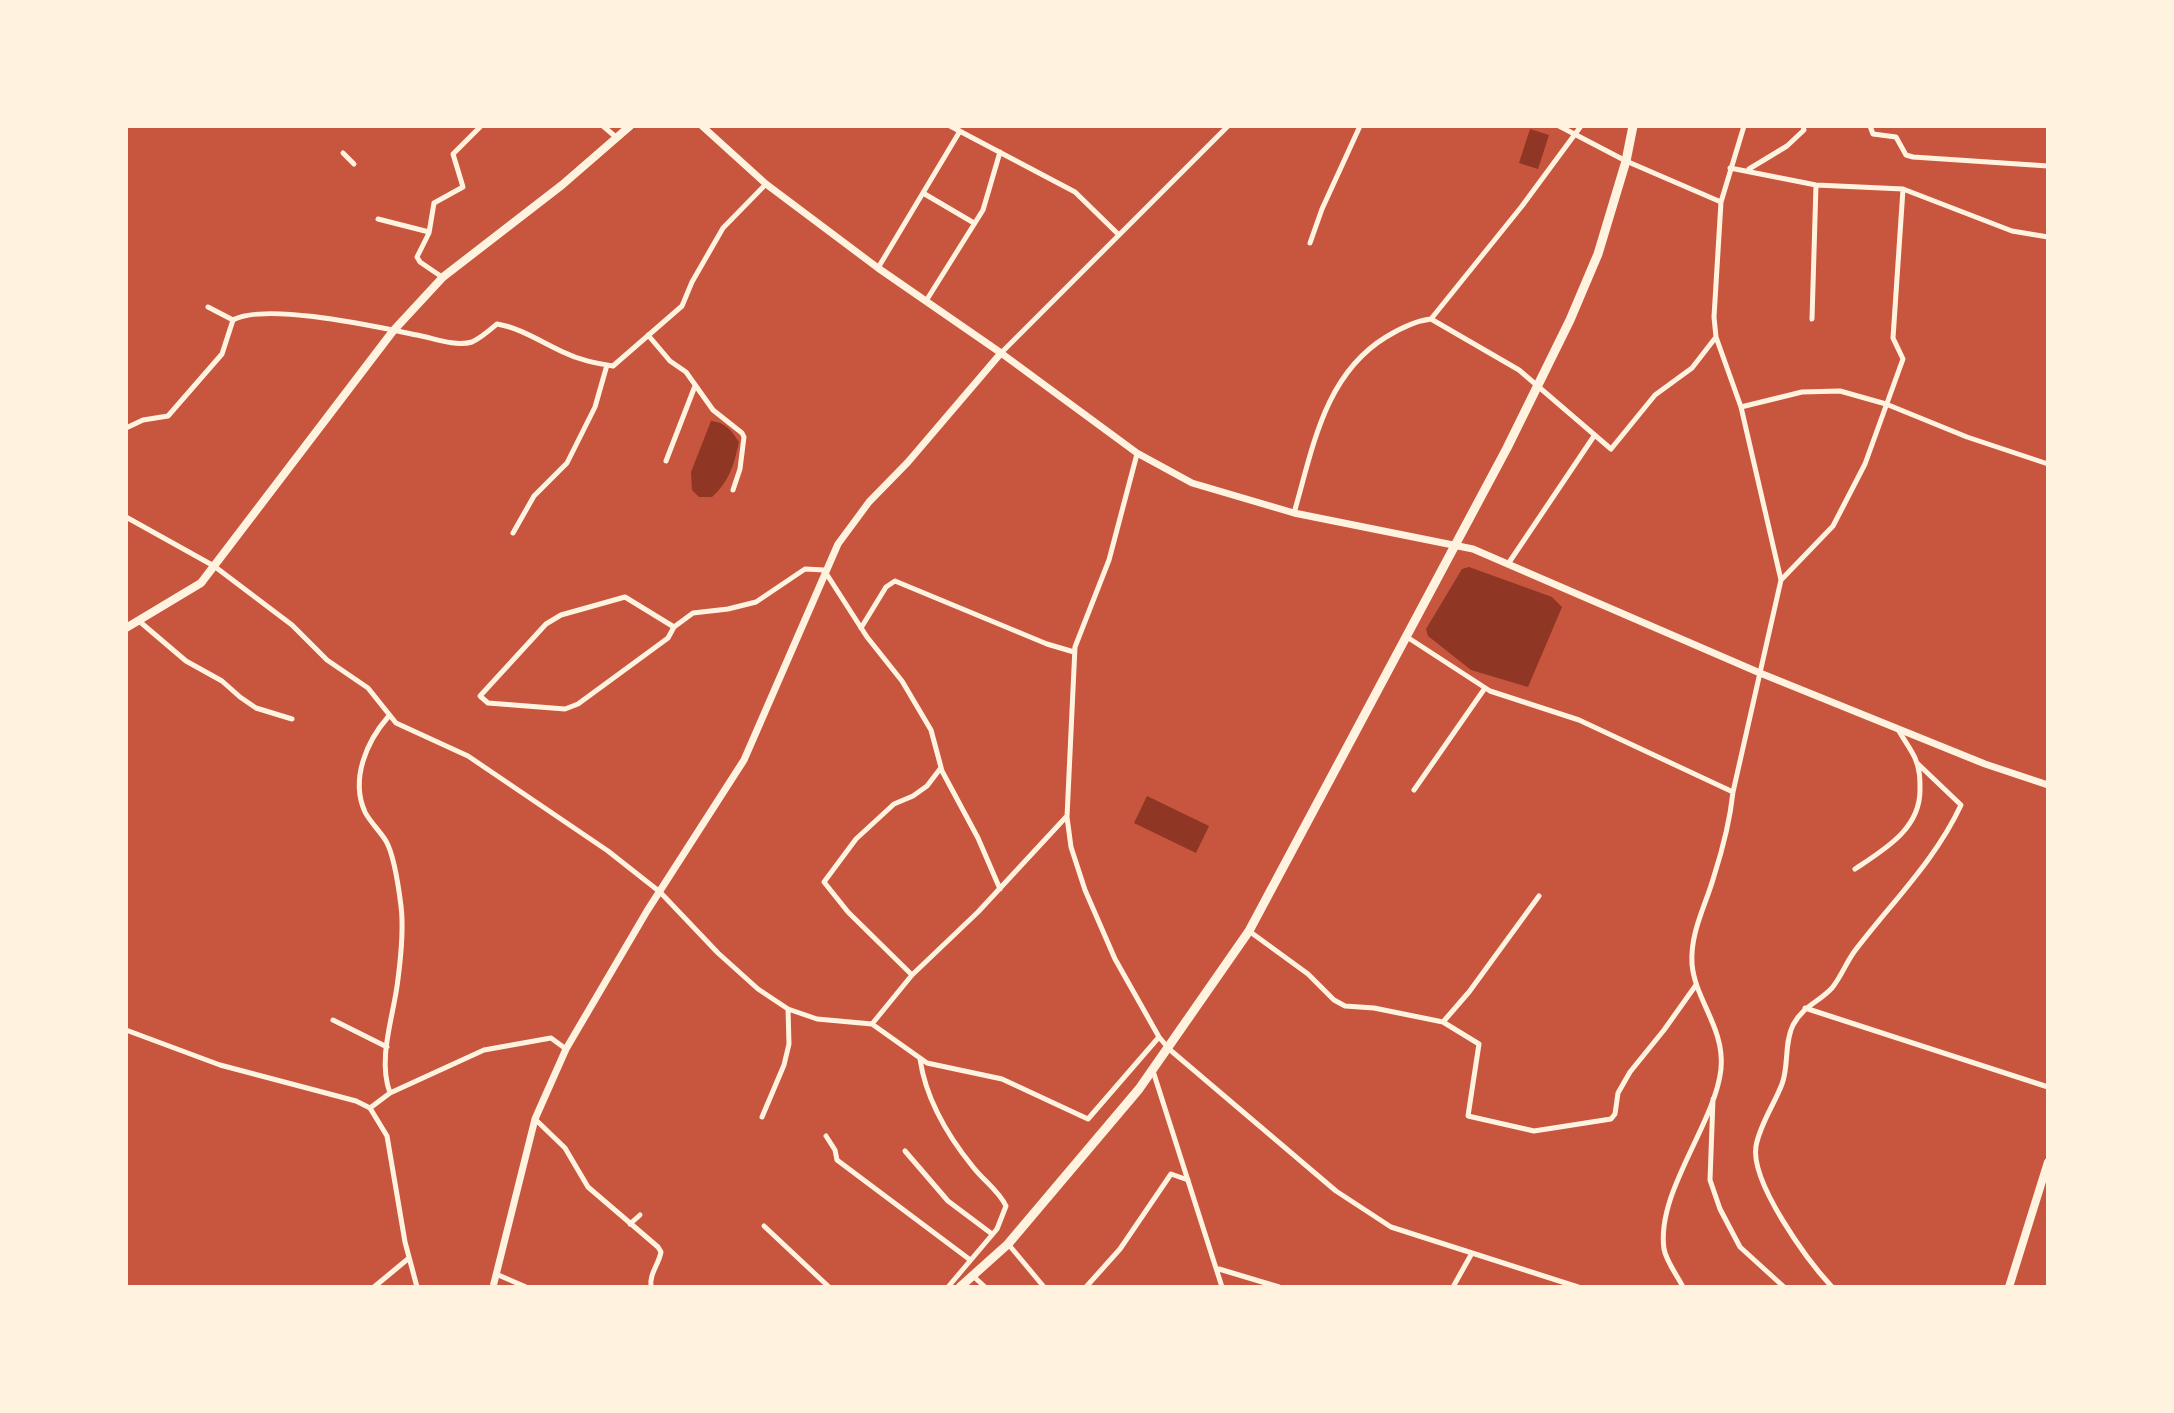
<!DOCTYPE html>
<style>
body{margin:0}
#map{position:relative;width:2174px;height:1413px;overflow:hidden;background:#c8553d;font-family:"Libre Baskerville",serif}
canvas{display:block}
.frame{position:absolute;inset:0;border:128px solid #fff3e0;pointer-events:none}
</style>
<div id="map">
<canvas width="2174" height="1413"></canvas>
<div class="frame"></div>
</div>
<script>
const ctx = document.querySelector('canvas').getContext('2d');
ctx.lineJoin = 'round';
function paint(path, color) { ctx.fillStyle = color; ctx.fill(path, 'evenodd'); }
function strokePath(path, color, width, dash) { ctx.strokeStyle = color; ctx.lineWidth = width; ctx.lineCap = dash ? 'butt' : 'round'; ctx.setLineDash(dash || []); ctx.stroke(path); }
paint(new Path2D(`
 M1530 129 1549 135 1538 169 1519 163Z
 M711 421C725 422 731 430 739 442 734 464 730 481 712 497H699L692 490 691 472Z
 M1469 567 1552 597 1562 607 1528 687 1471 670 1428 636 1426 629 1462 569Z
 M1147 796 1209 826 1196 853 1134 823Z`), '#8f3625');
strokePath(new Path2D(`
 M603 126 617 138
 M950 126 1075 192 1118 234
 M1559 126 1626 161 1721 202
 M1870 126 1873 134 1896 137 1906 155 1913 157 2048 166
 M343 153 354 164
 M1730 168 1816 185 1903 189 2012 231 2048 237
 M1749 169 1787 146 1804 130 1803 126
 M923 193 974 223
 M378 219 429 232
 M1310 243 1322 209 1360 126
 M878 268 960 131
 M442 277 420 262 417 257 429 233 434 203 463 187 453 154 481 126
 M926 301 983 210 1000 152
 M208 307 233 320
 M1431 319 1522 206 1581 126
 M1812 319 1816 185
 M233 320C266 302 377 327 417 335 433 338 455 347 472 342 481 338 490 330 497 324 521 328 541 342 563 352 579 360 595 363 613 366L682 306 692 282 723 228 766 184
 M648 335 670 361 686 372 713 410 742 433 744 437 740 469 733 490
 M1001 353 1228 126
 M1741 407 1802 392 1840 391 1886 404 1967 437 2048 464
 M126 428 143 420 168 416 222 354 233 320
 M1137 454 1109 560 1075 647 1067 817 1071 847 1085 890 1115 959 1159 1037 1169 1049 1336 1191 1391 1227 1578 1287
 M666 461 695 386
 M1294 513C1313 448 1324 375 1386 337 1399 329 1415 321 1431 319L1519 370 1611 449 1655 395 1692 368 1716 337
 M126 517 214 566 292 625 327 660 368 688 396 723 468 756 608 851 660 892 718 953 758 989 788 1009 817 1019 872 1024 927 1063 1002 1079 1088 1119 1159 1037
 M513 533 534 496 567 463 595 407 607 365
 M1508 564 1594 436
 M1781 580 1833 526 1865 464 1903 359 1893 338 1903 189
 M139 621 186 661 222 681 240 697 256 708 292 719
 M674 627 668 638 578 704 565 709 488 703 480 696 546 624 561 615 625 597 674 627 693 613 728 609 756 602 805 569 824 570 867 637 902 681 931 730 942 771 978 838 1000 889
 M861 628 886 587 895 581 1047 644 1074 652
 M1407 637 1490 691 1579 720 1733 792
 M388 717C367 741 350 779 365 812 370 822 380 831 386 841 394 855 399 890 401 906 404 930 401 956 398 979 394 1016 377 1058 390 1093
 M1414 790 1485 688
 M1855 869C1885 849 1920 829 1920 790 1920 779 1920 769 1915 758 1911 749 1904 740 1899 731
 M1249 931 1308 974 1334 1000 1345 1006 1374 1008 1443 1022 1469 992 1539 896
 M912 975 848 912 824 882 856 839 894 804 913 796 927 786 940 769
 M1805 1008 2048 1087
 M333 1020 387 1047
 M1443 1022 1479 1044 1468 1116 1534 1131 1611 1119 1615 1114 1618 1093 1630 1072 1664 1030 1696 985
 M872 1024 912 975 978 912 1066 817
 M126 1030 220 1065 356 1101 370 1108 387 1136 405 1242 417 1287
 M920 1059C926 1100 947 1135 973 1167 983 1180 999 1191 1006 1206L997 1229 948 1287
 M1153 1071 1222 1287
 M1713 1099 1710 1180 1720 1209 1740 1247 1784 1287
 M370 1108 390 1093 484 1050 551 1038 566 1049
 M762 1117 784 1065 789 1044 788 1009
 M536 1120 565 1148 588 1187 658 1247 661 1252C659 1264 649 1274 651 1287
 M826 1136 835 1150 837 1160 969 1259
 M905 1151 948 1201 992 1234
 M630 1224 640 1215
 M764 1226 829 1287
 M1009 1245 1044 1287
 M1219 1269 1279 1287
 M496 1274 526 1287
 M973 1276 985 1287
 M374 1287 409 1258
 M1086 1287 1120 1249 1171 1174 1188 1180
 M1453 1287 1472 1253
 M1683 1287C1677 1275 1666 1261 1664 1249 1656 1192 1715 1124 1721 1069 1725 1028 1695 1000 1692 964 1690 932 1706 905 1714 876 1723 848 1730 820 1733 792L1781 580 1741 407 1716 337 1714 317 1721 202 1744 126
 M1832 1287C1807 1260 1750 1182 1756 1146 1760 1124 1774 1105 1782 1084 1789 1066 1784 1043 1793 1025 1804 1005 1818 1003 1832 988 1841 977 1846 963 1854 952 1891 903 1935 861 1961 805L1917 763`), '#fff3e0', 5);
strokePath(new Path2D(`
 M702 126 766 184 878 268 1001 353 1137 453 1192 483 1294 513 1473 549 1760 673 1985 764 2048 785
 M493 1287 535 1119 566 1049 647 911 744 760 838 544 869 502 908 462 1001 353`), '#fff3e0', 7);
strokePath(new Path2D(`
 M126 628 201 583 393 331 443 277 562 185 630 126
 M2009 1287 2048 1162`), '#fff3e0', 8);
strokePath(new Path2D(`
 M960 1287 1008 1244 1139 1089 1249 931 1507 448 1570 320 1598 254 1626 161 1633 126`), '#fff3e0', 9);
</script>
